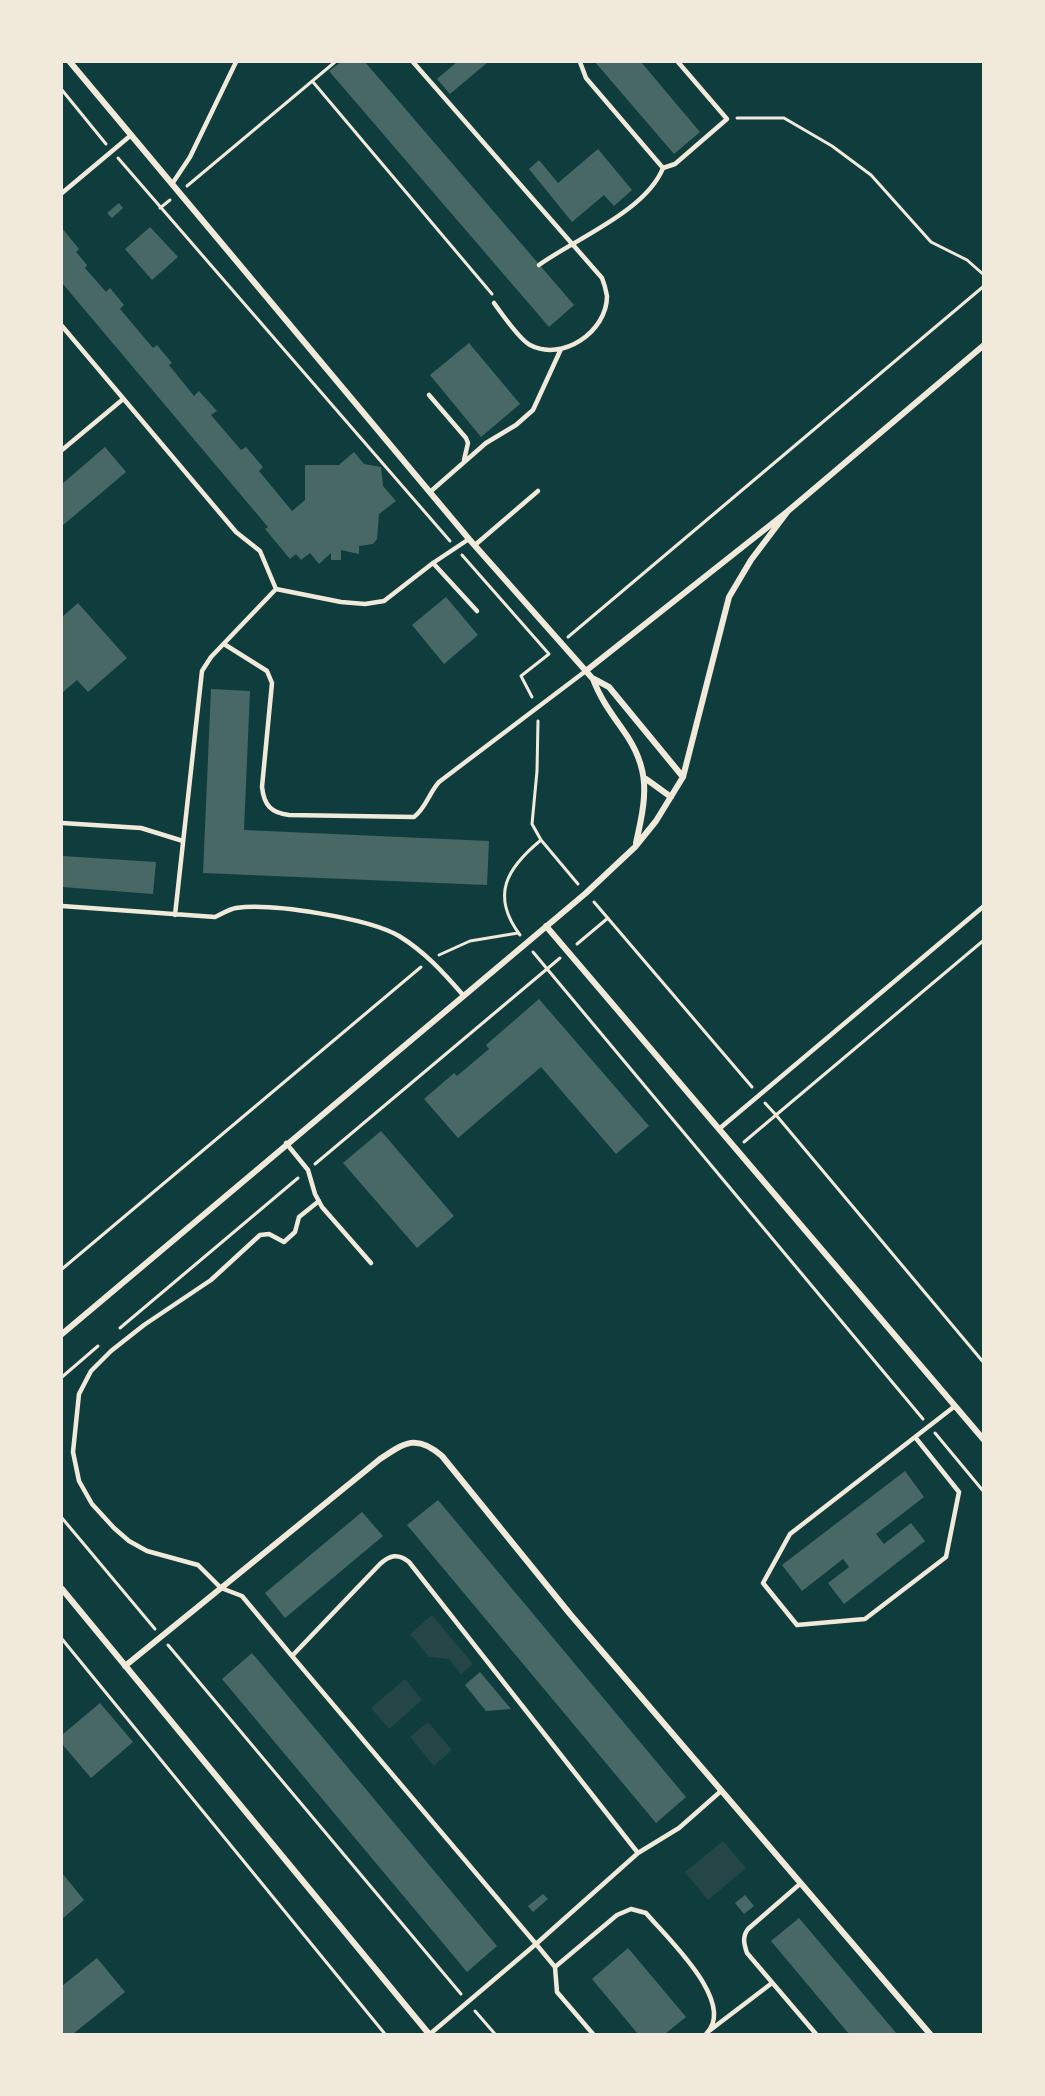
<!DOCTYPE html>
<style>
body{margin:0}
#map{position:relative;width:1045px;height:2096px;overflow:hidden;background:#0f3d3e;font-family:"Noto Sans",sans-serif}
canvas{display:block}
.frame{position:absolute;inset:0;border:63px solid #f1e9da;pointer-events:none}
</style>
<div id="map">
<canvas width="1045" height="2096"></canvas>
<div class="frame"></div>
</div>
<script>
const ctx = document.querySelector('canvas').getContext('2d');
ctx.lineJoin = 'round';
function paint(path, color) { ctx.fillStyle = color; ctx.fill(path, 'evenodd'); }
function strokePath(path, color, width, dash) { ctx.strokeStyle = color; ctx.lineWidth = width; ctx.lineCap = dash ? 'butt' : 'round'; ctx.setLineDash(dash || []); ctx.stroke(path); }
paint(new Path2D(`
 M432 1615 473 1664 461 1674 449 1659 429 1657 410 1634Z
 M405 1679 422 1700 389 1729 371 1708Z
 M428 1722 452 1750 434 1766 410 1737Z
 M723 1841 746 1868 708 1900 685 1872Z`), '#244646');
paint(new Path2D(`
 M341 62H365L574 305 549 327 329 71Z
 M457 62H488L450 94 437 79Z
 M595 62H641L700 132 674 154Z
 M598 149 632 190 614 206 604 195 572 222 529 169 539 160 558 183Z
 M119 203 123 208 112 218 107 213Z
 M150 227 178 257 152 280 125 249Z
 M62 228 79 249 76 252 87 265 85 268 106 292 110 288 124 305 120 309 153 348 157 345 172 363 169 365 194 396 199 391 217 411 211 415 241 450 246 447 263 467 259 471 292 511 305 500V465H339L354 452 364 464 381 467 383 486 396 501 379 514 377 539 373 544 359 546V554L341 550V560H331V553L319 564 310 553 301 560 296 554 290 559 265 529 268 527 62 283Z
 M469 343 520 404 481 437 430 375Z
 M105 447 126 472 62 526V484Z
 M446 597 478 635 444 664 412 625Z
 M78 603 127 658 88 692 77 680 62 693V617Z
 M211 689 250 691 244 830 489 841 487 885 203 873Z
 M62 856 156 862 153 894 62 887Z
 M539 999 649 1126 616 1154 541 1067 458 1138 424 1099 454 1073 457 1076 489 1049 486 1045Z
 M381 1131 454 1216 417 1248 343 1163Z
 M905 1471 924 1497 876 1534 884 1544 911 1523 925 1541 844 1604 828 1583 849 1567 843 1559 802 1591 782 1565Z
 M438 1500 686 1797 656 1823 407 1525Z
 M362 1512 383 1536 285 1618 265 1593Z
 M252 1653 497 1946 467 1972 222 1679Z
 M480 1672 511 1709 486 1711 465 1685Z
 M100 1703 133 1742 91 1778 62 1744V1735Z
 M62 1873 84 1900 62 1919Z
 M543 1894 548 1899 533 1912 528 1906Z
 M745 1895 754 1906 744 1914 735 1903Z
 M799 1918 897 2034H849L771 1941Z
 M628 1948 686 2017 665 2034H638L592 1979Z
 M97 1958 125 1992 73 2034H62V1986Z`), '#486865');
strokePath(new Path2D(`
 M313 82 492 294
 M62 90 106 144
 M737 118H784L832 146 871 175 931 242 967 260 984 275
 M118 158 450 541
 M187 186 335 62
 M160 208 170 200
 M462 555 549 654 521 676 532 697
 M568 637 984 286
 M538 721 537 771 532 824 541 840 578 884
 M594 902 752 1087
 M520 935C490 895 507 868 541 840
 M577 944 608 918
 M533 952 923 1419
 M439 955 470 941 518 933
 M765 1103 776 1115 984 940
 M744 1142 776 1115 984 1363
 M315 1164 560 958
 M62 1269 421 967
 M120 1328 298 1178
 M62 1377 98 1346
 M935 1433 984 1492
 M62 1518 155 1629
 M62 1639 385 2034
 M168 1645 461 1994
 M475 2011 495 2034`), '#f1e9da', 3);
strokePath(new Path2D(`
 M413 62 602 278C604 283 606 290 607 296 607 332 562 362 530 345 519 339 502 314 494 303
 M580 62 586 78 663 168 675 164 727 119 678 62
 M172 184 190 157 236 62
 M62 193 130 136
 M539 265C575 239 646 211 663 168
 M62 326 236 532 260 551 276 589 211 657 202 671 175 915
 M429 395 466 438 468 443 464 460
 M62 450 122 400
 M430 492 486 443 516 425 533 410 561 349
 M475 545 538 491
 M433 563 477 611
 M276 589 341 602 365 604 384 601 433 563 469 539
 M224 644 267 671 272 683 262 787C264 805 271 813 289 815L414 817C426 808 429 793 439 782L587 670
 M62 823 141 828 183 841
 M62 906 215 917C222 914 229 909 236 908 272 903 368 918 399 936 425 952 443 972 463 995
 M719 1129 984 906
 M286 1143 308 1170 315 1194 322 1207 371 1263
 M915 1437 959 1492 946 1557 865 1619 797 1625 763 1583 790 1534 955 1406
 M292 1656 242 1596 221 1588 198 1565 147 1551 129 1541 114 1528 92 1504 79 1481 73 1452 79 1394 91 1371 111 1351 144 1325 211 1280 260 1235 269 1234 284 1242 295 1232 299 1217 319 1201
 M638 1853 409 1562C398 1553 390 1555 380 1564L292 1656 536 1944 638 1853 679 1828 721 1791
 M801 1883 748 1929C742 1937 744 1944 747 1953L816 2034
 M555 1967 617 1915 631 1909 646 1913C666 1937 738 2003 706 2034
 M709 2031 772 1983
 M430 2034 536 1944 555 1967 557 1992 593 2034`), '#f1e9da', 4.5);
strokePath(new Path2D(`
 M70 62 469 539 593 679C600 698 611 713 623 730 652 770 646 798 636 843
 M587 670 788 511 984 345
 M594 679 609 687 683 777
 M646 779 671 797
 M546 926 984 1440
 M62 1334 586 893 635 847 656 821 683 777 729 597 751 560 788 511
 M62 1589 429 2034
 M125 1666 380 1459C405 1442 417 1434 442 1456L570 1614 930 2034`), '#f1e9da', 6);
</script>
